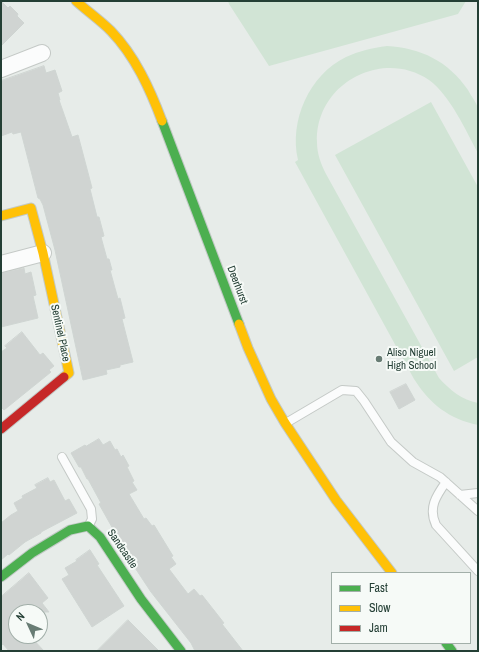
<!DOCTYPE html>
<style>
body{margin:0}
#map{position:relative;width:479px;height:652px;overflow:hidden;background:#e7ece9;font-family:"Archivo Narrow",sans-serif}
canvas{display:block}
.frame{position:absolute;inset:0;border:2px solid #243f35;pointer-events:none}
.legend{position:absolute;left:331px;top:572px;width:140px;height:72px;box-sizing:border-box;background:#f6faf7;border:1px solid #a2afa9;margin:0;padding:5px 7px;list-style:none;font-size:12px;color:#243f35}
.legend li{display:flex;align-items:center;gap:8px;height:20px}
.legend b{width:20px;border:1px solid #a2afa9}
.north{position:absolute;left:8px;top:604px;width:40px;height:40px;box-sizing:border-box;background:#f6faf7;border:1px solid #a2afa9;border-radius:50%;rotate:314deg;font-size:11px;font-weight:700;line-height:16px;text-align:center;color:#243f35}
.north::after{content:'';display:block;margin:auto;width:14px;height:18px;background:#687c74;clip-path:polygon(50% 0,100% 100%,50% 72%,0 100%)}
</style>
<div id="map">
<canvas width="479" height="652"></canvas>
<div class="frame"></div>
<ul class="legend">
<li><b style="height:5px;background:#4caf50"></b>Fast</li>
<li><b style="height:5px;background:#ffc107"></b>Slow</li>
<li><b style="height:5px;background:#c62828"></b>Jam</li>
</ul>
<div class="north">N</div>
</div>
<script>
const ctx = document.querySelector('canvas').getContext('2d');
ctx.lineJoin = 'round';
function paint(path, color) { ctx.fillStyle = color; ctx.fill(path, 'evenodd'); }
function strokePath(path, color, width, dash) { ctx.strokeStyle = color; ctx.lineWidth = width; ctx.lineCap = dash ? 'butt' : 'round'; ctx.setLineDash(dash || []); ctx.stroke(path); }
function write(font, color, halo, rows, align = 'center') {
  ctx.font = font + ' "Archivo Narrow",sans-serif'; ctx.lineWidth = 4; ctx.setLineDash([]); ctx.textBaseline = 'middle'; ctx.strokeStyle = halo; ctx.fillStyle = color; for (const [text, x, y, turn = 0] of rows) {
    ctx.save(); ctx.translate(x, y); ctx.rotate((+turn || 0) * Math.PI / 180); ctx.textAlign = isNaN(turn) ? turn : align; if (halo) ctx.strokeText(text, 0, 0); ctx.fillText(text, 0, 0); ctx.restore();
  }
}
paint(new Path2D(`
 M228 1H466L458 14 269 66 229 4Z
 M387 46C421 48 448 61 468 90 471 96 477 103 478 109 479 113 478 118 478 122 478 132 478 143 478 153 466 131 450 95 429 80 382 48 315 84 317 142 317 154 321 164 326 174L439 378C450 390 462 400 478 403V425C449 419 430 404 414 379L295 162 298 160C289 121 309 75 346 57 359 51 372 48 387 46Z
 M431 102 478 187V357L454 371 335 155Z`), '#d1e4d5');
const building = new Path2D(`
 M1 1 8 8 10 6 18 14 17 16 24 23 1 46Z
 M44 66 46 73 55 70 62 91 58 93 60 100H59L72 137 78 135 92 188 90 189 97 217H99L104 236 101 237 107 259H109L112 270H110L118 299 120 298 125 318 122 319 133 362 120 365V367L106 370 107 374 83 380 55 250 43 205 40 199 38 198 21 132 13 134 12 132 1 136V81Z
 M24 268 25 274 31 272 36 295 33 296 38 318 1 327V273Z
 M22 332 40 355 43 353 54 366 49 370 51 372 4 410 1 407V352L7 348 5 346Z
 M406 384 415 400 399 409 390 392Z
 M99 439 103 445 110 441 115 450 117 449 121 457 123 455 129 466 127 467 134 481 132 482 137 490 129 494 144 519 146 518 152 526 154 525 173 556 171 557 176 564 169 569 188 594 194 589 200 596 202 595 224 623 222 624 243 651H195L191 643 151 592 110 530 113 529 99 504 101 503 88 479H87L81 467H79L71 453 85 445 86 446Z
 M48 478 50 482 54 480 65 501 69 499 77 513 41 532V533L25 542 9 555 8 554 1 560V523L11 515 18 511 14 503 23 498 22 496 37 488 35 485Z
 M90 550 99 564 97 565 124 606 92 627 62 579 69 575 65 568 77 561 76 560Z
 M29 573 48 598 42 603 49 612H16V634L13 636H30L44 651H9L3 644 1 646V597Z
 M128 620 159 651H97Z`);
paint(building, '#d0d4d2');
strokePath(building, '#cfd5d2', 1);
const lane = new Path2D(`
 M286 423 342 390 356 391 364 401 391 442 413 462 440 477 478 511
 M62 457 91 509 92 519 89 525
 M446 482C436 496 428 508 436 525L478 571
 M460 495 478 493`);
const street = new Path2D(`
 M1 69 42 53
 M1 264 43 253`);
const fast = new Path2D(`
 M162 121 239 324
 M1 577 32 553 70 530 88 526 100 537 141 599 181 651
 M446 643 452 651`);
const slow = new Path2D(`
 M76 1C87 11 100 20 111 31 135 56 150 89 162 121
 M1 216 31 208 43 253 69 373 64 377
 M239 324 248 348 271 399 285 423 336 500 392 573`);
const jam = new Path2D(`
 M1 429 64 377`);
strokePath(lane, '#c4c9c6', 10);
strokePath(street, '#c4c9c6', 18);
strokePath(fast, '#c2c9c6', 11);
strokePath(slow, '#c2c9c6', 11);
strokePath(jam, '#c2c9c6', 11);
strokePath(lane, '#fbfcfc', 8);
strokePath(street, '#fbfcfc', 16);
strokePath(fast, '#4caf50', 9);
strokePath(slow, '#ffc107', 9);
strokePath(jam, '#c62828', 9);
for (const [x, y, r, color] of [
 [379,359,4,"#687c74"]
]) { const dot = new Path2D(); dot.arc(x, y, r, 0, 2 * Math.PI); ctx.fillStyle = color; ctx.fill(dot); strokePath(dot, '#f6faf7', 1.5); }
write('11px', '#243f35', '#f6faf7', [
 ["Deerhurst",237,285,69],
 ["Sentinel Place",60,333,78],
 ["Sandcastle",122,549,56]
]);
write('11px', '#243f35', '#f6faf7', [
 ["Aliso Niguel",387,353],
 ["High School",387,366]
], 'left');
</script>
